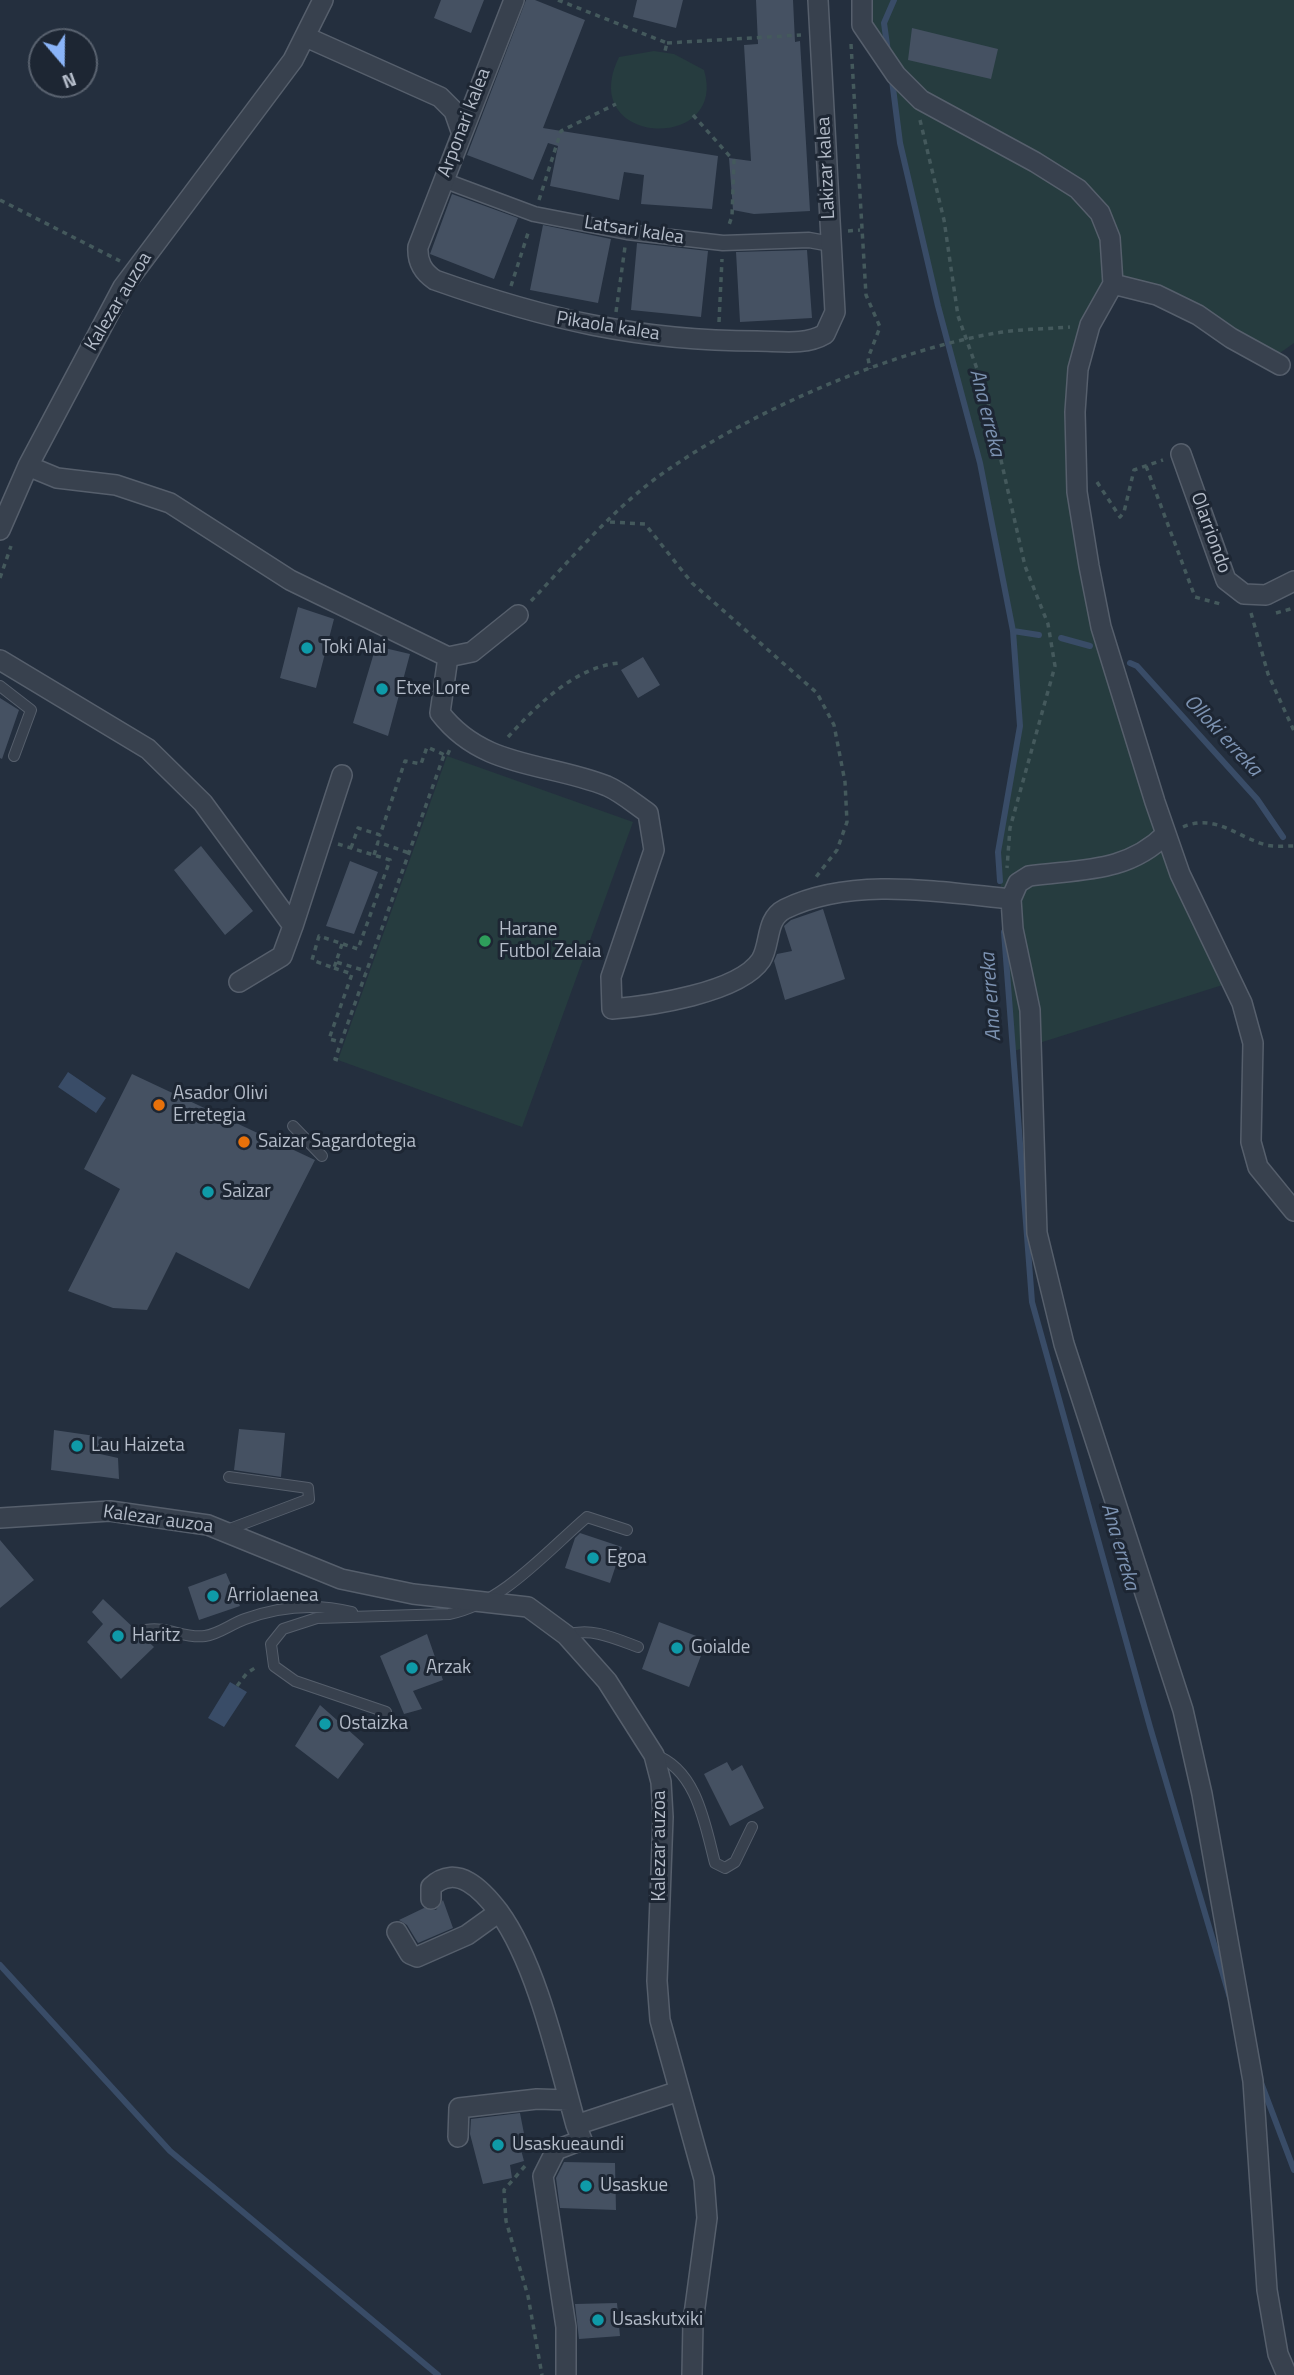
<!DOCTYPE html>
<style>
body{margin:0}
#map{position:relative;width:1294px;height:2375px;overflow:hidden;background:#242f3e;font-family:"Titillium Web",sans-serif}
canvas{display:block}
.north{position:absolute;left:28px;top:28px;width:70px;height:70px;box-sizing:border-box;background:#1d2633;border:2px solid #59626f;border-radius:50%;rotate:160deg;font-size:19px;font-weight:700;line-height:28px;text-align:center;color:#b4bcc9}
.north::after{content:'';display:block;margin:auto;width:24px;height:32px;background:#8ab4f8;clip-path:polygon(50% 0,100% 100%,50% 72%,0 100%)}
</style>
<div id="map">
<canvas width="1294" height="2375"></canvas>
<div class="north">N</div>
</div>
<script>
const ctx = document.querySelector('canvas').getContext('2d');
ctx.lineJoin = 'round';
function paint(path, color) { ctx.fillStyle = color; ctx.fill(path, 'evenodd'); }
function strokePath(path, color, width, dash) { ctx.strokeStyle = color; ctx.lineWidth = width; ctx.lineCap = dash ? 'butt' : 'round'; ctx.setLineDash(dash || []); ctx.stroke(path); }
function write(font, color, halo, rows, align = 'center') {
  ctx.font = font + ' "Titillium Web",sans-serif'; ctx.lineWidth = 6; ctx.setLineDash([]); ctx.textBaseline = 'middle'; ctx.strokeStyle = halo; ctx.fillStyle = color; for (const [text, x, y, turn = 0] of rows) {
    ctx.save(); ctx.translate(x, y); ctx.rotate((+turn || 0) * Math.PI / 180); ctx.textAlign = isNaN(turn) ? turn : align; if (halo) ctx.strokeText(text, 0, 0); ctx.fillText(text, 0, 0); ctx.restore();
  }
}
paint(new Path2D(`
 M863 0H1294V343L1270 360 1113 284 1078 369 1089 566 1155 802 1232 982 1014 1051 998 852 1020 726 1013 631 980 463 938 306 900 143 891 69 862 25Z
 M654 51 674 54 704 70C729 153 575 147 619 57Z
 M447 756 633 822 522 1127 338 1060Z`), '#263c3f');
paint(new Path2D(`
 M68 1072 106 1098 96 1113 58 1087Z
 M230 1682 247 1692 224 1727 208 1718Z`), '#394c67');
strokePath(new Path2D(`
 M888 52 884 23 894 0
 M892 80 900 143 938 306 980 463 1013 631 1020 726 998 852 1000 881
 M1013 631 1039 635
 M1061 638 1090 646
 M1130 663 1137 666 1257 799 1283 837
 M1004 932 1032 1302 1150 1727 1230 1998
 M0 1965 170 2151 438 2375
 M1260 2080 1294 2170`), '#394c67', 6);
paint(new Path2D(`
 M441 0H484L471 33 434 18Z
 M526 0H535L585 20 543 128 718 156 712 209 641 204 644 175 624 172 619 200 550 186 558 146 548 143 533 180 467 155Z
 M637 0H683L676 28 633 17Z
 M756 0H793L795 42 800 41 810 211 754 214 733 210 729 158 751 161 744 45 758 44Z
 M912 28 998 49 991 79 908 60Z
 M452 194 518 218 494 279 430 254Z
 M543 225 611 239 598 303 530 290Z
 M637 243 708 251 701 317 631 310Z
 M807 250 812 318 740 322 736 252Z
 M298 607 334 619 316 688 280 678Z
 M376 646 410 654 388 736 353 723Z
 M643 657 660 685 638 698 621 670Z
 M0 698 19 710 2 759 0 758Z
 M201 846 253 911 225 935 174 870Z
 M350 861 378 872 354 934 326 926Z
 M823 909 845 979 785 1000 774 961 777 954 792 951 784 926 791 920Z
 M132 1074 315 1160 249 1289 176 1252 147 1310 113 1308 68 1291 120 1189 84 1169Z
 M239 1429 285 1433 281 1477 234 1470Z
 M54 1430 102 1437 100 1454 118 1458 119 1479 51 1470Z
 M580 1533 622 1547 610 1583 565 1568 575 1538Z
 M0 1540 34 1580 0 1608Z
 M226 1573 240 1606 199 1620 188 1587Z
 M103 1599 154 1647 121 1679 87 1642 103 1624 92 1612Z
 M659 1622 707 1640 689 1687 642 1669Z
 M427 1634 443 1680 413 1691 422 1709 404 1714 380 1656Z
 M320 1705 364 1744 338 1779 295 1746Z
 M727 1762 732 1771 742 1765 764 1808 730 1826 704 1774Z
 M443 1900 453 1928 418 1943 407 1925 399 1920 424 1908 436 1910Z
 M520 2113 526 2144 520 2146 524 2161 510 2165 512 2178 483 2184 470 2134 471 2119Z
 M564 2162 615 2163 616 2210 560 2208 556 2178Z
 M617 2303 620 2336 579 2339 575 2304Z`), '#455162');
const service = new Path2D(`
 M0 686 31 710 14 756
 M293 1126 322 1156
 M227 1530 309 1499 308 1488 229 1477
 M146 1630C167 1626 184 1639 205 1636 219 1634 231 1624 245 1619 280 1606 315 1603 352 1612
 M567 1635C591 1627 614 1638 638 1647
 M386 1712 295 1681 274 1666 271 1644 283 1629 317 1618 449 1614C502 1604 547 1551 587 1517L627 1530
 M655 1755C697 1770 705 1825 715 1863L725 1868 735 1862 752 1827`);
const pedestrian = new Path2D(`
 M443 180 534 214 627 232 723 243 809 240 831 244`);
const minor = new Path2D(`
 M514 0 418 247C417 262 423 272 435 280 545 319 639 341 757 341 779 341 805 346 825 334L835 312 818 0
 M862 0V25L896 75 921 100 1035 162 1078 189 1100 213 1110 238 1113 284 1090 325 1078 369 1075 412 1077 492 1089 566 1101 627 1155 802 1180 874 1242 1003 1253 1043 1251 1142 1258 1167 1294 1211
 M306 37 440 97 454 111 461 131
 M1113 284 1157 295 1198 315 1231 338 1280 365
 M1181 454 1226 580 1244 594 1266 595 1294 581
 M28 466 57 478 116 485 170 503 290 580 448 657 472 652 518 615
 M0 530 28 466 123 287 293 60 323 0
 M448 657 440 713C483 769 547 762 607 786 621 792 635 804 648 813L654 850 611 977 612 1009C649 1006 739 993 761 960 771 944 765 919 785 909 852 876 941 892 1011 899
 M0 660 148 749 203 803 293 926 282 956 239 982
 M1166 834C1127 873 1081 869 1029 876L1018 883 1011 899 1013 929 1030 1010 1037 1233 1064 1344 1183 1710 1202 1794 1253 2081 1267 2290 1278 2354 1287 2375
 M293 926 342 775
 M0 1518 110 1511 208 1525 341 1579 413 1594 528 1607 566 1635 607 1681 654 1755 661 1782 663 1817 657 1981 660 2020 704 2179 707 2218 693 2322 692 2375
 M431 1899V1887C457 1862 483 1891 499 1912
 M397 1932 410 1954 417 1957 467 1935 499 1912C537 1964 558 2061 576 2125L679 2091
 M458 2137 459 2108 537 2099 569 2100
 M566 2375V2327L543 2176 556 2150 582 2140 576 2125`);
strokePath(service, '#565f6c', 12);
strokePath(pedestrian, '#565f6c', 17);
strokePath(minor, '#565f6c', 22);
strokePath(new Path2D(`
 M558 0 667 43 665 51
 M667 43 801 35
 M851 44 866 295 880 327 868 358 870 369
 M693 115 734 161 732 216 728 228
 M920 120 944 220 958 316 986 394 1025 566 1048 624 1055 666 1010 828 1007 868
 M0 200 120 261
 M539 200 561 131 616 104
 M848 231 860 230
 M511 286 529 230
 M616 312 625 247
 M719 322 722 259
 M1146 466 1195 597 1224 605
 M1097 482 1120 517 1124 512 1134 470 1163 460
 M610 522 645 524 692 583 817 693 834 725 845 782 847 822 837 850 816 877
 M0 578 11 546
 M531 601C574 556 617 504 669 469 756 409 892 351 996 333 1020 329 1046 329 1070 327
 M1251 613 1268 674 1294 731
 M1276 613 1294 608
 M508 737C537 705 575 667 619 663
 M1183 827C1215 813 1237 837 1266 845 1275 847 1285 846 1294 846
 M351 848 358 828 380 835 405 761 421 764 427 747 447 756 450 749
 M374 855 378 842 409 853
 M342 944 336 962 366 971
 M336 962 334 968 312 960 319 936 358 949 390 860 338 844
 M334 968 352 974 329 1039 341 1042
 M338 1060 335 1059 444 755
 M237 1686 247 1673 258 1666
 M525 2166 504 2190 506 2221 528 2296 542 2375`), '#44595c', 3.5, [5, 5]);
strokePath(service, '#38414e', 10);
strokePath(pedestrian, '#38414e', 14);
strokePath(minor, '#38414e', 19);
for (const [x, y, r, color] of [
 [307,648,7,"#0f9aa8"],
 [382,689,7,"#0f9aa8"],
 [485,941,7,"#2e9e5b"],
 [159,1105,7,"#e8710a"],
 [244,1142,7,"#e8710a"],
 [208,1192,7,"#0f9aa8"],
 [77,1446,7,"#0f9aa8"],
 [593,1558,7,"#0f9aa8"],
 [213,1596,7,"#0f9aa8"],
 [118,1636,7,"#0f9aa8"],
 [677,1648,7,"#0f9aa8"],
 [412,1668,7,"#0f9aa8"],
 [325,1724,7,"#0f9aa8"],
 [498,2145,7,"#0f9aa8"],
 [586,2186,7,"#0f9aa8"],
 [598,2320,7,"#0f9aa8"]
]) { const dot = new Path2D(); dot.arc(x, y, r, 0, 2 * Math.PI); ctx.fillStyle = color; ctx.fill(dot); strokePath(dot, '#1d2633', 2.5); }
write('19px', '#b4bcc9', '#1d2633', [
 ["Arponari kalea",465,123,-69],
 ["Lakizar kalea",827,168,-93],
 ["Latsari kalea",634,231,9],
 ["Kalezar auzoa",119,302,-59],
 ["Pikaola kalea",608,327,9],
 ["Olarriondo",1210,533,70],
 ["Kalezar auzoa",158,1520,8],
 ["Kalezar auzoa",660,1846,-90]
]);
write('19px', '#b4bcc9', '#1d2633', [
 ["Toki Alai",321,648],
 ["Etxe Lore",396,689],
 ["Harane",499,930],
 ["Futbol Zelaia",499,952],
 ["Asador Olivi",173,1094],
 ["Erretegia",173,1116],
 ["Saizar Sagardotegia",258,1142],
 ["Saizar",222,1192],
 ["Lau Haizeta",91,1446],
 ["Egoa",607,1558],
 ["Arriolaenea",227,1596],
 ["Haritz",132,1636],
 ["Goialde",691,1648],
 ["Arzak",426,1668],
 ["Ostaizka",339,1724],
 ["Usaskueaundi",512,2145],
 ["Usaskue",600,2186],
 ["Usaskutxiki",612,2320]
], 'left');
write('italic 21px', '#7c92b1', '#1d2633', [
 ["Ana erreka",986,413,76],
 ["Olloki erreka",1222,736,47],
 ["Ana erreka",992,997,-94],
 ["Ana erreka",1119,1547,74]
]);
</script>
